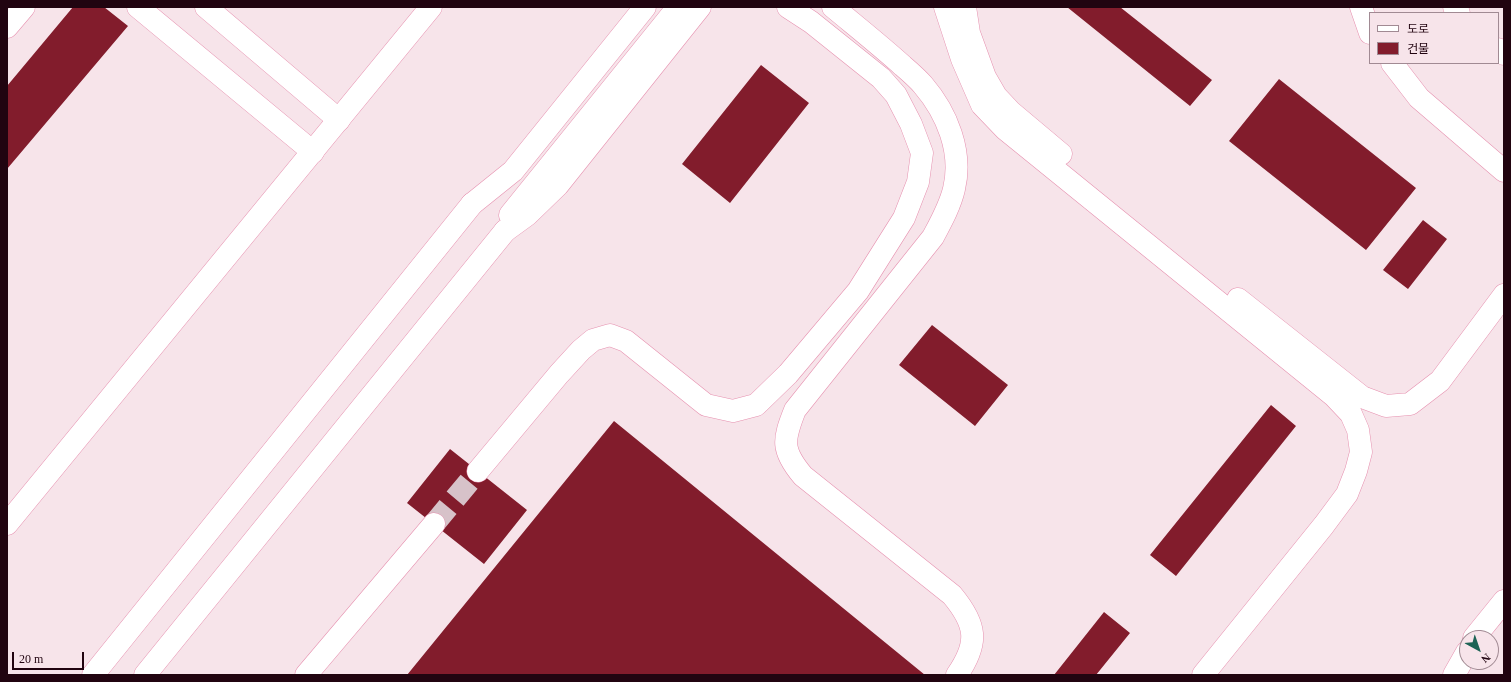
<!DOCTYPE html>
<meta charset="utf-8">
<style>
body{margin:0}
#map{position:relative;width:1511px;height:682px;overflow:hidden;background:#f7e4ea;font-family:"Times New Roman","Noto Sans KR",serif}
canvas{display:block}
.frame{position:absolute;inset:0;border:8px solid #210410;pointer-events:none}
.legend{position:absolute;left:1369px;top:12px;width:130px;height:52px;box-sizing:border-box;background:#f7e4ea;border:1px solid #a18a93;margin:0;padding:5px 7px;list-style:none;font-size:12px;color:#210410}
.legend li{display:flex;align-items:center;gap:8px;height:20px}
.legend b{width:20px;border:1px solid #a18a93}
.north{position:absolute;left:1459px;top:630px;width:40px;height:40px;box-sizing:border-box;background:#f7e4ea;border:1px solid #a18a93;border-radius:50%;rotate:140deg;font-size:11px;font-weight:700;line-height:16px;text-align:center;color:#210410}
.north::after{content:'';display:block;margin:auto;width:14px;height:18px;background:#1d6355;clip-path:polygon(50% 0,100% 100%,50% 72%,0 100%)}
.scale{position:absolute;left:12px;top:652px;width:72px;height:18px;box-sizing:border-box;border:2px solid #210410;border-top:0;padding-left:5px;font-size:12px;line-height:14px;white-space:nowrap;color:#210410;-webkit-text-stroke:3px #f7e4ea;paint-order:stroke}
</style>
<div id="map">
<canvas width="1511" height="682"></canvas>
<div class="frame"></div>
<ul class="legend">
<li><b style="height:5px;background:#fff"></b>도로</li>
<li><b style="height:11px;background:#821c2c"></b>건물</li>
</ul>
<div class="north">N</div>
<div class="scale">20 m</div>
</div>
<script>
const ctx = document.querySelector('canvas').getContext('2d');
ctx.lineJoin = 'round';
function paint(path, color) { ctx.fillStyle = color; ctx.fill(path, 'evenodd'); }
function strokePath(path, color, width, dash) { ctx.strokeStyle = color; ctx.lineWidth = width; ctx.lineCap = dash ? 'butt' : 'round'; ctx.setLineDash(dash || []); ctx.stroke(path); }
paint(new Path2D(`
 M73 7H104L128 26 7 169V86Z
 M1067 7H1120L1212 80 1190 106Z
 M761 65 809 103 730 203 682 164Z
 M1279 79 1416 188 1366 250 1229 141Z
 M1423 220 1447 239 1408 289 1383 270Z
 M932 325 1008 385 975 426 899 365Z
 M1271 405 1296 426 1176 576 1150 555Z
 M614 421 925 675H407Z
 M450 449 527 510 484 564 407 503Z
 M1104 612 1130 633 1096 675H1054Z`), '#821c2c');
strokePath(new Path2D(`
 M434 524 478 471`), '#d7c2c9', 22, [22, 11]);
const minor = new Path2D(`
 M138 7 313 152
 M206 7 339 120
 M833 7C857 27 881 46 903 66 910 72 917 78 923 85 947 113 963 152 954 189 950 206 941 222 933 237L795 410C783 440 781 450 803 476L952 595C977 625 979 643 957 675
 M945 7 962 59 982 105 1005 129 1334 396 1351 414 1358 430 1361 452 1356 471 1347 494 1324 525 1203 675
 M965 7 969 33 985 77 996 96 1011 112 1061 154
 M1361 7 1370 33
 M1454 7 1459 13
 M7 27 24 7
 M1498 49 1504 54
 M1392 63 1419 98 1504 171
 M472 204 513 171 645 7
 M510 215 678 7
 M505 231 527 215 558 185 700 7
 M1238 299 1362 397 1386 406 1410 404 1440 381 1504 295
 M478 471 559 374 581 350 593 340 610 335 626 341 706 405 733 411 756 405 788 374 858 291 904 218 918 182 922 153 911 124 896 95 881 78 811 22 788 7
 M1474 638 1504 601
 M306 675 434 524
 M1454 675 1467 652`);
const highway = new Path2D(`
 M7 524 431 7
 M93 675 472 204
 M145 675 505 231`);
strokePath(minor, '#e690af', 23);
strokePath(highway, '#e690af', 23);
strokePath(minor, '#fff', 22);
strokePath(highway, '#fff', 22);
</script>
